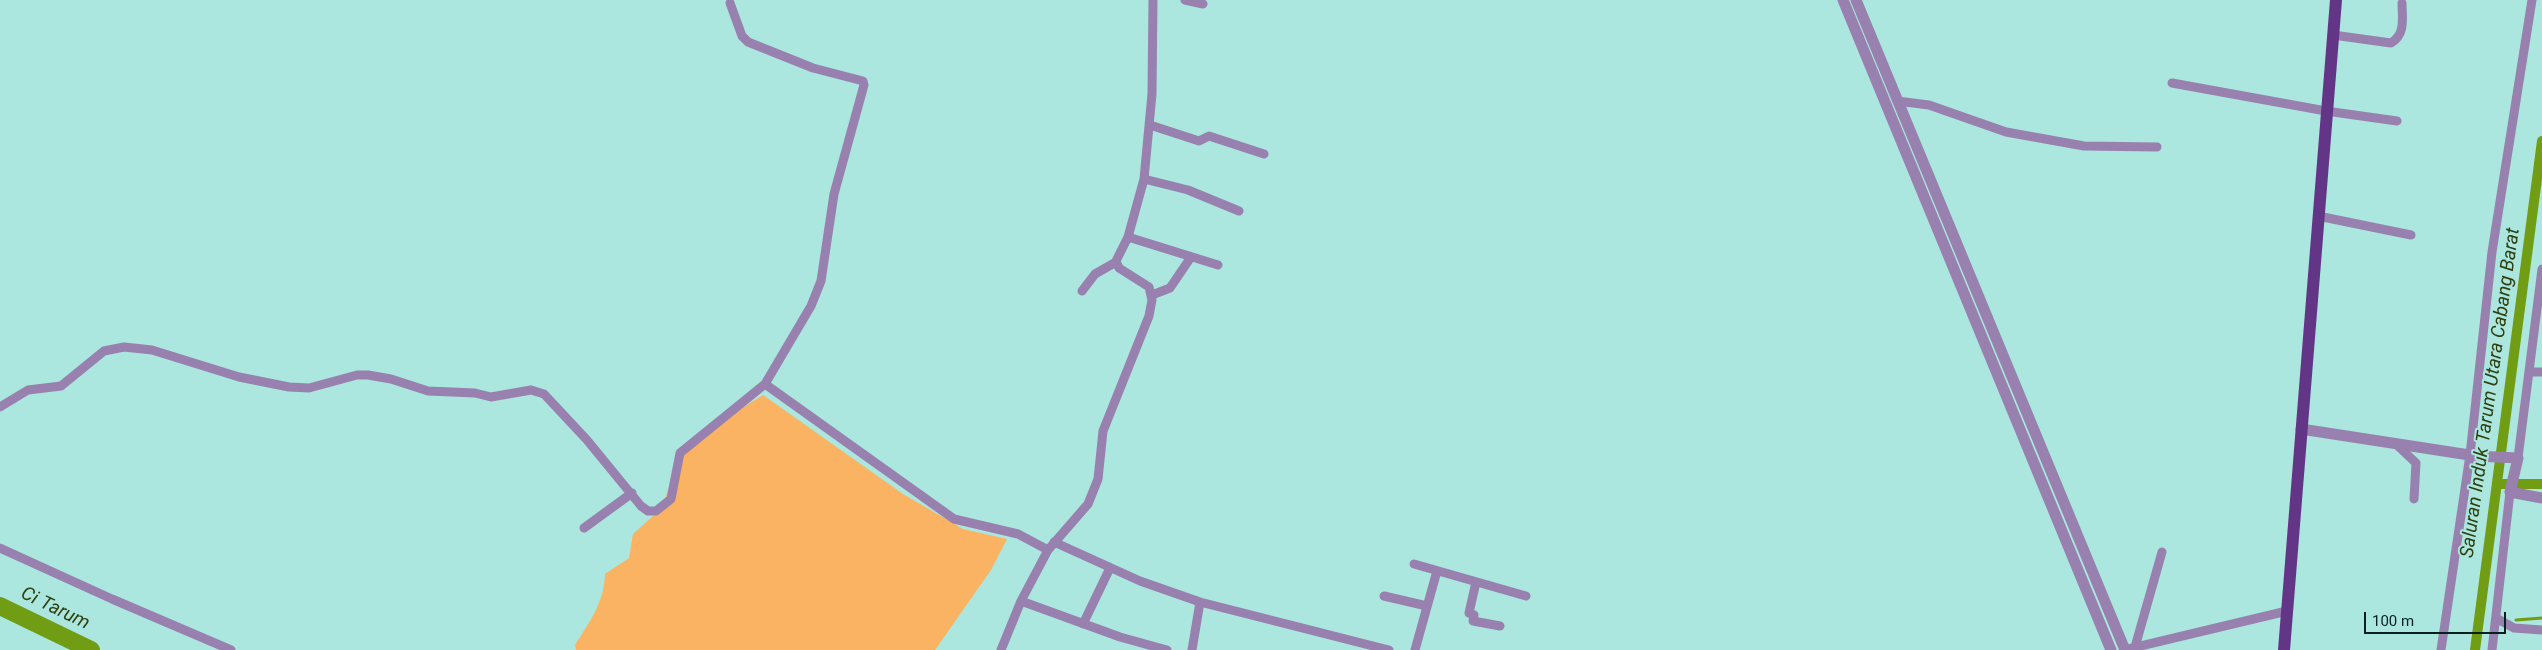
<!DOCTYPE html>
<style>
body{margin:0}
#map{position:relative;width:2542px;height:650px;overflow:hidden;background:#abe6df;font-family:Roboto,sans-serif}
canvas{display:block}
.scale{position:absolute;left:2364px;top:612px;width:142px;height:22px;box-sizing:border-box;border:2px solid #071f1d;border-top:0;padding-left:6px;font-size:15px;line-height:18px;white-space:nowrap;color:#071f1d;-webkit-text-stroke:4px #abe6df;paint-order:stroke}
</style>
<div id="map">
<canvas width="2542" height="650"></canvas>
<div class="scale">100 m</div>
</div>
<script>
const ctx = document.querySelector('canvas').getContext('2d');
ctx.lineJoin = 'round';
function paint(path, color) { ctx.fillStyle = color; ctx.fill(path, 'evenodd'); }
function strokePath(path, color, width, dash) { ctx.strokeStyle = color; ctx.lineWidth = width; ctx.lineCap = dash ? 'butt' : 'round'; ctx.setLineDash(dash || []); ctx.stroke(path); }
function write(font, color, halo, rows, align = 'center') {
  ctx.font = font + ' Roboto,sans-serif'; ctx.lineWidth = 4; ctx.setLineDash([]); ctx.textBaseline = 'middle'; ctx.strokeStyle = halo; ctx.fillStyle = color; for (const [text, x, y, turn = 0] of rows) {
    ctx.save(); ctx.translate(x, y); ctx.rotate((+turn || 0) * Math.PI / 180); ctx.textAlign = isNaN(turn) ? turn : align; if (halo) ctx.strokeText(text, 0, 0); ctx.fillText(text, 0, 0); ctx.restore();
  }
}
paint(new Path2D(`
 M763 395 903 494 963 529 1007 539 991 570 935 650H576L575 645C590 621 604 603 605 574L629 558 633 534 662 508 680 453 719 422Z`), '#fab363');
strokePath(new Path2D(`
 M2516 620 2542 618`), '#709d13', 3);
strokePath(new Path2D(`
 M2497 484H2542
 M2475 650 2542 141`), '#709d13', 10);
strokePath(new Path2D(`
 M0 606 91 650`), '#709d13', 18);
strokePath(new Path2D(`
 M1185 0 1203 4
 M2333 35 2391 43C2406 34 2402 18 2402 3
 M2172 83 2326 111 2397 121
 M1897 101 1929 105 2006 132 2084 146 2157 147
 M1150 125 1199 141 1209 136 1264 154
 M1144 179 1188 190 1239 211
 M2318 216 2411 235
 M1128 237 1218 265
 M1082 291 1095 274 1116 262
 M1152 295 1170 288 1191 257
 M2530 372H2542
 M765 384 954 519 1018 534 1048 550
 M0 407 28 390 61 386 104 351 124 347 152 350 239 377 289 387 309 388 357 375H368L391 379 428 391 475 393 491 397 531 390 544 394 587 440 641 506 648 511H656L671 499 680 453 765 384 811 306 821 281 834 194 864 85 863 81 813 68 748 42 742 36 730 3
 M2398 446 2416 463 2414 499
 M2518 458 2542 269
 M584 528 632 493
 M1054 542 1140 581 1200 602 1389 650
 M0 548 112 599 231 650
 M1414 564 1526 596
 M1476 582 1469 613 1474 615 1473 621 1500 626
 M1384 596 1427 606
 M1021 601 1120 637 1167 650
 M2496 618 2514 628 2542 630
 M1083 624 1110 568
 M2135 647 2162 552
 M1001 650 1021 601 1048 550 1088 504 1098 479 1103 431 1149 316 1152 300 1149 287 1119 268 1116 261 1128 237 1144 179 1152 94 1153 0
 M1192 650 1200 602
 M1415 650 1437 571
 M2124 650 2287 611
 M2441 650 2470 455 2492 252 2532 0
 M2492 650 2510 492`), '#9881af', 9);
strokePath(new Path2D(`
 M1843 0 2111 650
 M1856 0 2125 650
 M2301 429 2476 456 2518 458 2510 492 2542 498`), '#9881af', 11);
strokePath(new Path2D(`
 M2284 650 2336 0`), '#633587', 12);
write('italic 19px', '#2e400f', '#abe6df', [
 ["Saluran Induk Tarum Utara Cabang Barat",2491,393,-82],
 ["Ci Tarum",55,609,26]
]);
</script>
